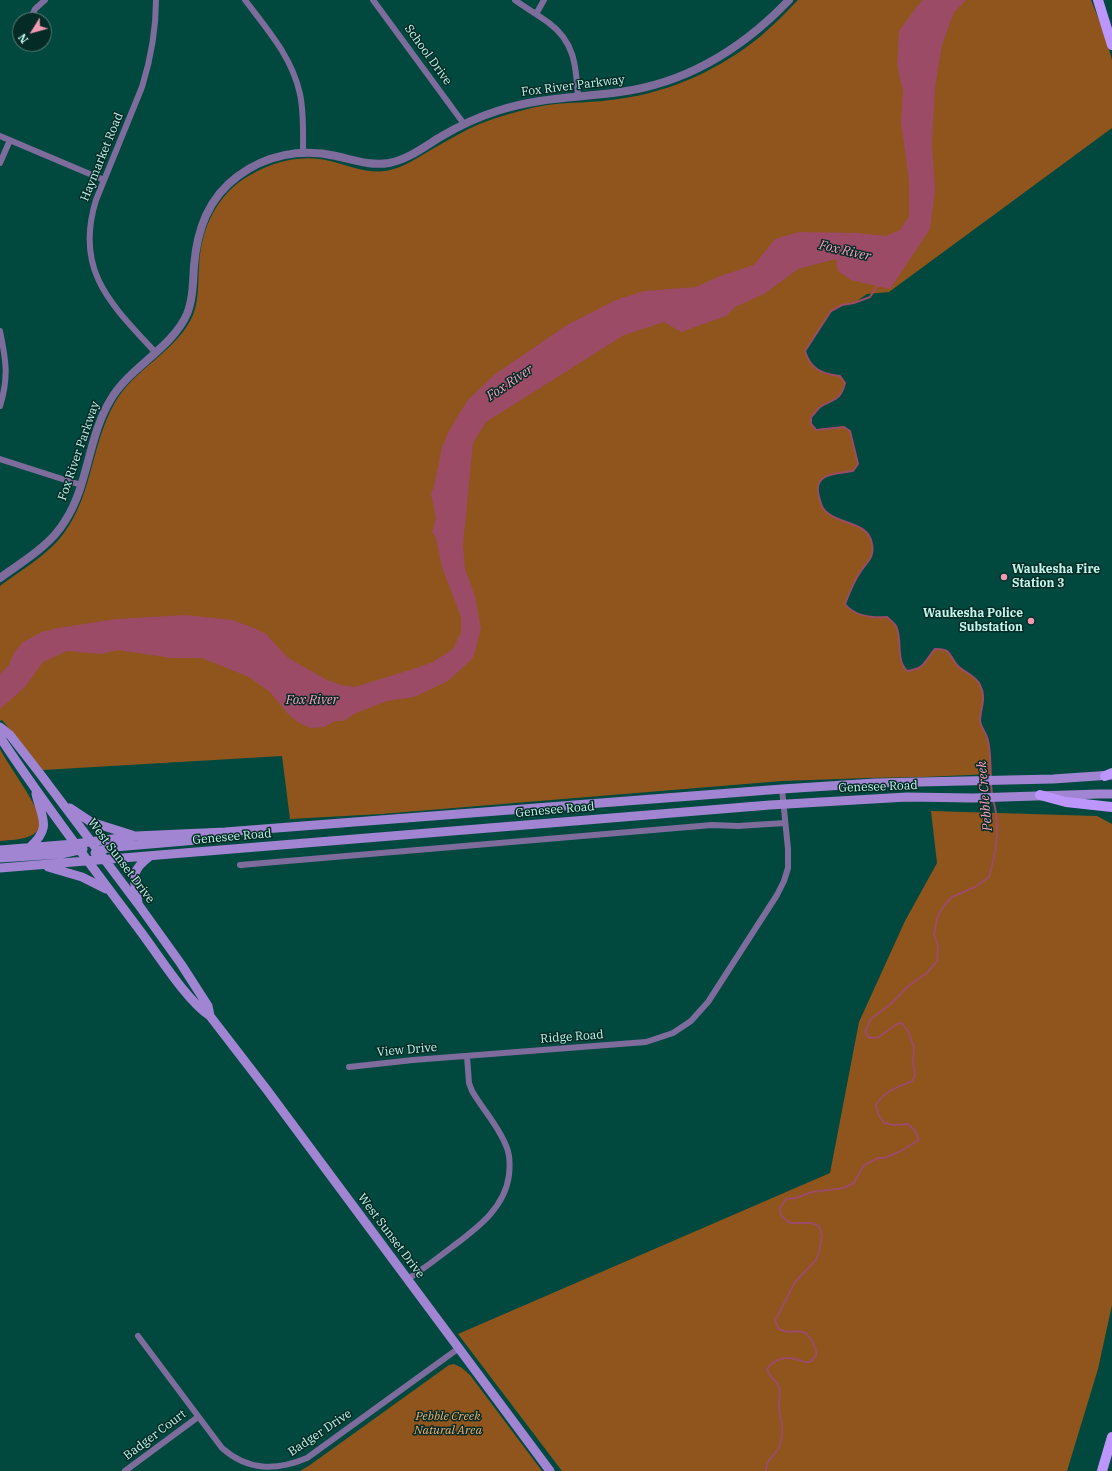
<!DOCTYPE html>
<style>
body{margin:0}
#map{position:relative;width:1112px;height:1471px;overflow:hidden;background:#01493f;font-family:"IBM Plex Serif",serif}
canvas{display:block}
.north{position:absolute;left:12px;top:12px;width:40px;height:40px;box-sizing:border-box;background:#052b26;border:1px solid #517d75;border-radius:50%;rotate:233deg;font-size:11px;font-weight:700;line-height:16px;text-align:center;color:#c4f7ec}
.north::after{content:'';display:block;margin:auto;width:14px;height:18px;background:#f19ab4;clip-path:polygon(50% 0,100% 100%,50% 72%,0 100%)}
</style>
<div id="map">
<canvas width="1112" height="1471"></canvas>
<div class="north">N</div>
</div>
<script>
const ctx = document.querySelector('canvas').getContext('2d');
ctx.lineJoin = 'round';
function paint(path, color) { ctx.fillStyle = color; ctx.fill(path, 'evenodd'); }
function strokePath(path, color, width, dash) { ctx.strokeStyle = color; ctx.lineWidth = width; ctx.lineCap = dash ? 'butt' : 'round'; ctx.setLineDash(dash || []); ctx.stroke(path); }
function write(font, color, halo, rows, align = 'center') {
  ctx.font = font + ' "IBM Plex Serif",serif'; ctx.lineWidth = 3; ctx.setLineDash([]); ctx.textBaseline = 'middle'; ctx.strokeStyle = halo; ctx.fillStyle = color; for (const [text, x, y, turn = 0] of rows) {
    ctx.save(); ctx.translate(x, y); ctx.rotate((+turn || 0) * Math.PI / 180); ctx.textAlign = isNaN(turn) ? turn : align; if (halo) ctx.strokeText(text, 0, 0); ctx.fillText(text, 0, 0); ctx.restore();
  }
}
paint(new Path2D(`
 M798 0H1091L1105 35 1112 60V128L889 292 867 294 854 303 842 305 831 311 805 351C810 369 822 374 840 376L845 383C840 402 834 398 820 407 817 410 814 414 811 417V424L816 430 844 427 850 431 858 464 853 471C837 474 812 472 819 497 821 504 823 510 829 514 844 525 869 523 872 544 875 559 865 563 859 574 853 583 849 594 845 605 855 616 872 618 887 617 890 620 894 623 896 626 903 641 895 659 907 671 925 669 924 662 935 649 952 649 948 654 957 665 963 673 976 675 980 685 987 697 980 709 980 721 981 728 986 734 988 741 991 752 990 762 991 774L925 777 867 778 782 781 381 814 290 819 282 756 43 770 2 720 0 721V586C21 570 48 555 64 533 94 493 91 438 119 396 139 367 179 348 193 315 199 300 198 282 199 266 201 232 213 201 242 180 267 163 300 153 330 161 350 166 370 175 390 170 404 167 417 158 429 151 450 139 471 126 493 119 511 113 529 108 547 105 570 102 594 103 618 99 671 92 721 69 762 35 775 24 786 12 798 0Z
 M0 749C9 767 39 805 40 822 41 828 36 834 30 836 22 840 9 840 0 841Z
 M931 811 1097 816 1112 824V1305L1098 1369 1067 1471H562L458 1334 830 1173 859 1022 905 921 937 863Z
 M454 1364 462 1368 470 1375 542 1471H300L310 1465 449 1365Z`), '#8f551d');
paint(new Path2D(`
 M923 0H966L954 12 942 45 935 87 932 144 935 191 930 229 890 289 851 280 838 271 836 259 798 269 764 294 735 307 726 316 681 332 664 322 624 335 486 422 473 443 463 545 465 569 475 596 481 629 473 658 448 681 414 697 387 701 356 713 343 721H335L324 727 311 728 299 723 288 714 270 692 249 677 202 658H171L118 650 101 654 67 651 43 662 24 688 0 709V674L9 665 14 653 23 642 42 632 58 628 116 619 186 615 232 620 254 628 266 634 287 657 297 663 327 680 341 685 355 687 413 669 433 662 453 649 461 632V617L442 567 436 538 432 532 436 518 431 494 434 486 442 447 448 433 459 414 468 400 494 375 567 325 616 300 644 291 696 287 720 276 754 265 775 239 799 232 857 233 886 236 900 230 909 216V181L901 122 903 91 897 65 899 31 918 5Z`), '#9c4b66');
strokePath(new Path2D(`
 M878 284V285L870 297 854 303 842 305 831 311 805 351C810 369 822 374 840 376L845 383C840 402 834 398 820 407 817 410 814 414 811 417V424L816 430 844 427 850 431 858 464 853 471C837 474 812 472 819 497 821 504 822 510 829 514 844 525 869 523 872 544 875 559 865 563 859 574 853 583 849 594 845 604 855 617 872 618 887 617 890 620 894 623 896 626 903 641 895 659 907 671 925 669 924 662 935 649 952 649 948 654 957 665 964 673 976 675 980 685 987 698 980 709 980 721 981 728 987 734 988 741 991 753 990 765 991 778
 M991 784 992 795
 M766 1471C766 1458 776 1456 780 1445 785 1429 780 1420 779 1405 779 1399 781 1393 779 1387 776 1380 769 1377 767 1369 773 1360 783 1356 795 1359 801 1360 804 1363 810 1362L816 1356V1350L813 1342 806 1333 798 1331 788 1332 779 1329 775 1321 795 1282 816 1260 819 1252 822 1235 819 1226 812 1223H790L781 1216 780 1208 786 1199 796 1198 812 1192 844 1188 854 1183 863 1166 878 1158H884L899 1152 919 1140 915 1131 908 1124 894 1125 884 1123 878 1114 876 1105C884 1091 898 1087 912 1081L915 1075 913 1062 914 1047 908 1031 902 1023 897 1024 879 1037 869 1038 865 1032 871 1019 893 1002 907 987 927 973 937 961 938 945 934 935 937 918 943 907 952 897 975 887 989 877C996 852 1001 825 993 800`), '#9c4b66', 2);
strokePath(new Path2D(`
 M245 0C267 29 292 57 300 94 304 113 303 133 303 152
 M373 0 464 124
 M515 0C526 8 538 15 549 23 575 42 576 67 578 96
 M536 14 544 0
 M30 20 35 9 45 0
 M0 136 104 180
 M0 163 10 140
 M0 331C6 360 9 377 0 406
 M155 352C111 304 74 271 96 200L142 87C151 58 156 31 156 0
 M0 459 81 485
 M240 865 712 825 738 826 785 823
 M349 1067 413 1060 646 1042 673 1033 691 1021 699 1012 708 1002 777 895 784 881 788 868V849L782 789
 M408 1279C423 1269 438 1258 452 1247 477 1228 505 1208 509 1175 510 1166 510 1156 507 1148 499 1126 483 1110 472 1091L469 1083 467 1056
 M138 1336 222 1448C248 1471 276 1471 307 1458L459 1348
 M125 1471 198 1417`), '#7e6c9d', 6);
strokePath(new Path2D(`
 M0 578C23 561 50 546 65 521 89 484 88 436 111 399 130 367 172 348 187 314 193 299 193 282 194 266 197 230 208 198 238 176 266 155 301 148 336 156 354 160 370 166 389 163 409 159 425 146 442 136 459 126 478 117 497 111 539 97 577 98 620 92 687 83 744 47 789 0`), '#7e6c9d', 8);
strokePath(new Path2D(`
 M0 727 10 735 38 771 138 904 181 964 208 1006 210 1016
 M0 735 2 740C46 807 94 869 141 932 159 956 187 1001 210 1016L267 1090 550 1471
 M70 808 91 822 132 835
 M30 847C52 827 42 819 36 794
 M0 850 74 844 136 836 225 832 782 789 875 783 1053 779 1112 775
 M95 853 107 848 115 847 197 840 210 838 216 836
 M0 858 61 854 83 849
 M48 867 82 877 106 889
 M0 868 770 805 907 797 973 798 1099 794H1112
 M138 903C135 879 128 873 149 857`), '#a184d2', 9);
strokePath(new Path2D(`
 M1098 0 1112 45
 M1105 776 1112 773
 M1040 795 1066 802 1112 807
 M1102 1471 1112 1437`), '#bc96fb', 10);
for (const [x, y, r, color] of [
 [1004,577,4,"#f19ab4"],
 [1031,621,4,"#f19ab4"]
]) { const dot = new Path2D(); dot.arc(x, y, r, 0, 2 * Math.PI); ctx.fillStyle = color; ctx.fill(dot); strokePath(dot, '#052b26', 1.5); }
write('12px', '#c4f7ec', '#052b26', [
 ["School Drive",428,55,54],
 ["Fox River Parkway",573,86,-7],
 ["Haymarket Road",102,157,-68],
 ["Fox River Parkway",79,451,-71],
 ["Genesee Road",878,787,-2],
 ["Genesee Road",555,810,-5],
 ["Genesee Road",232,837,-5],
 ["West Sunset Drive",121,861,53],
 ["Ridge Road",572,1037,-4],
 ["View Drive",407,1050,-5],
 ["West Sunset Drive",391,1236,53],
 ["Badger Drive",320,1433,-34],
 ["Badger Court",155,1435,-37]
]);
write('bold 12px', '#c4f7ec', '#052b26', [
 ["Waukesha Fire",1012,570],
 ["Station 3",1012,584],
 ["Waukesha Police",1023,614,"right"],
 ["Substation",1023,628,"right"]
], 'left');
write('italic 12px', '#f8b174', '#052b26', [
 ["Pebble Creek",448,1417],
 ["Natural Area",448,1431]
]);
write('italic 13px', '#ffa3be', '#052b26', [
 ["Fox River",845,251,13],
 ["Fox River",510,383,-34],
 ["Fox River",312,700],
 ["Pebble Creek",985,796,-95]
]);
</script>
